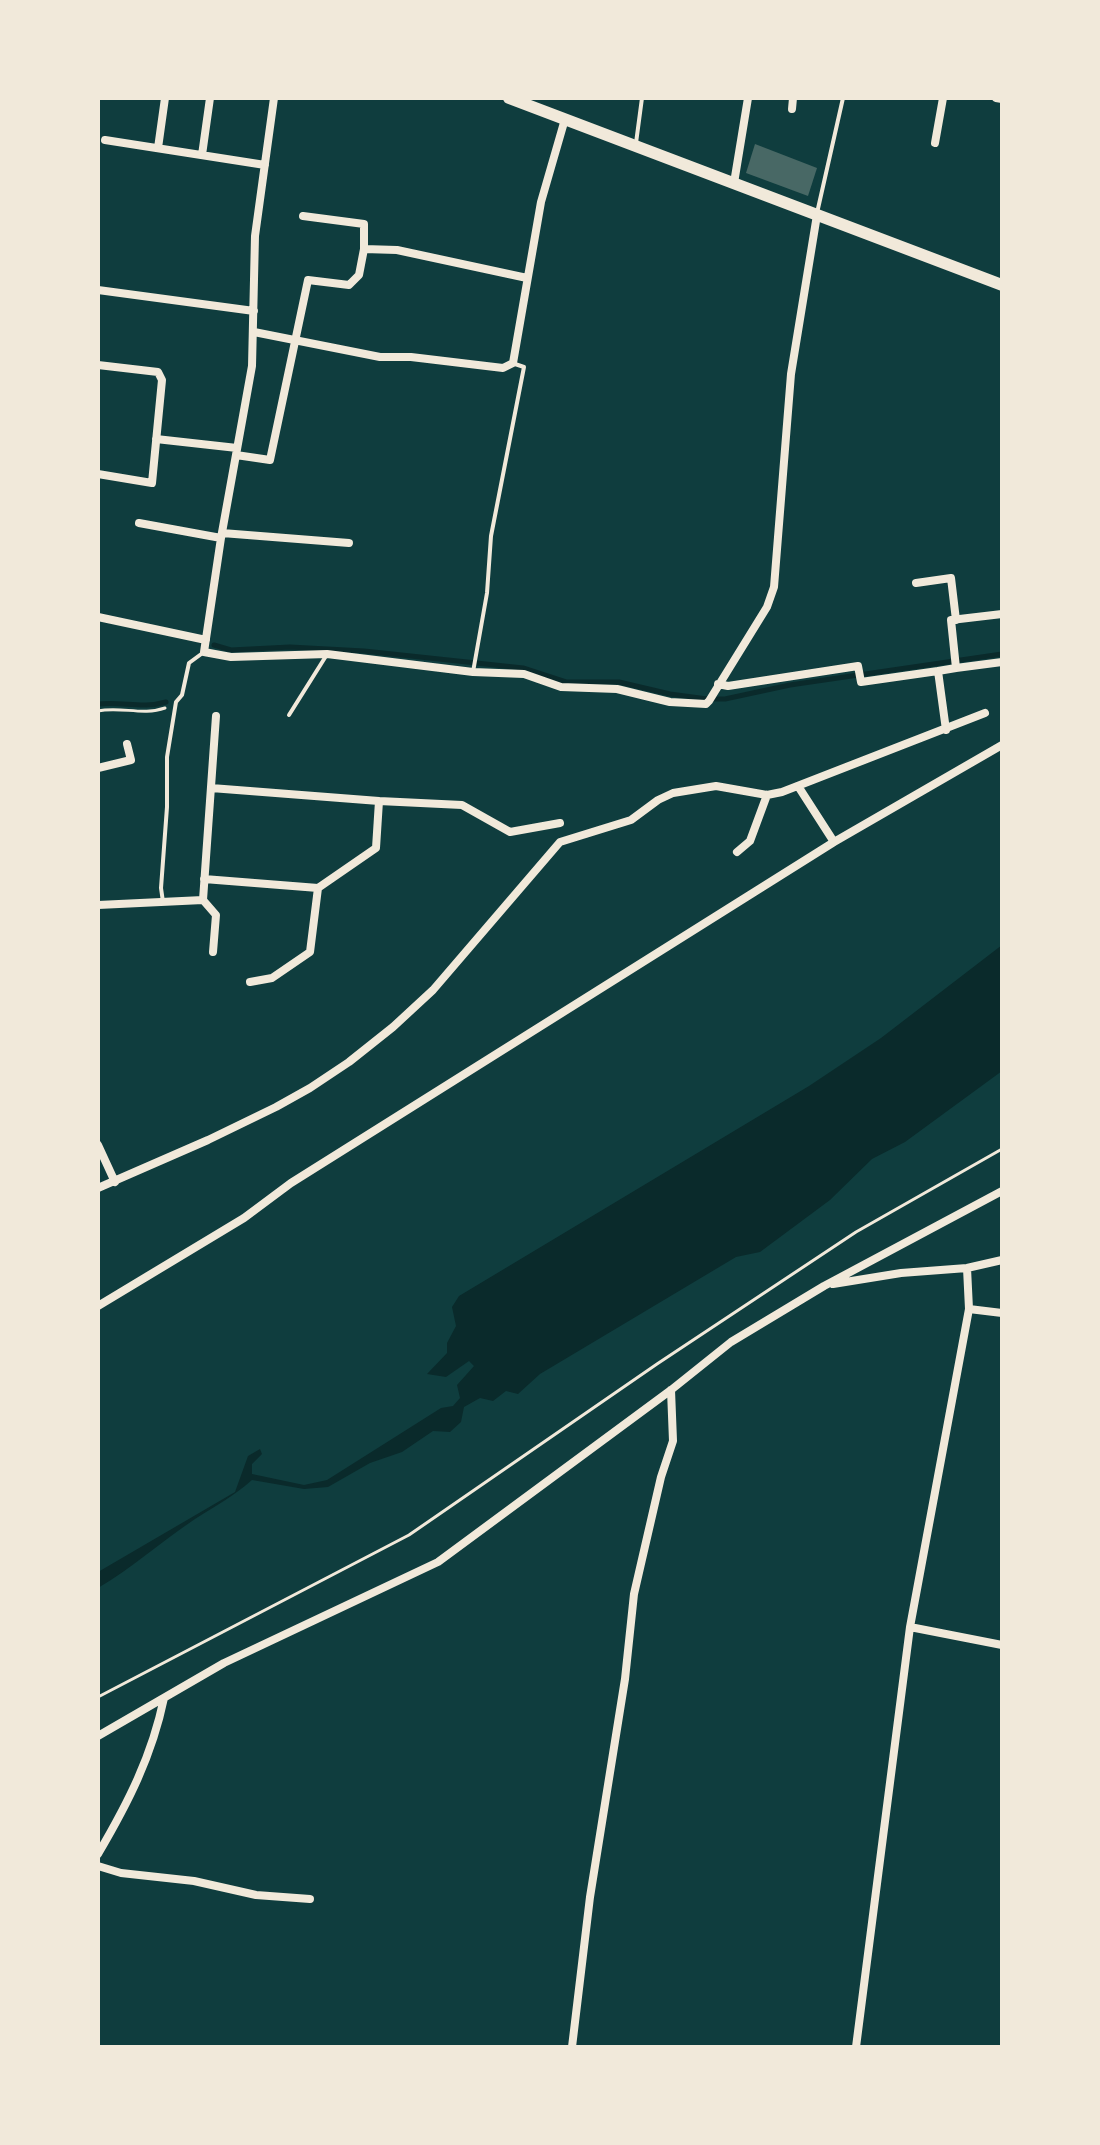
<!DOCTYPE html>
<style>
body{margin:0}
#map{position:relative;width:1100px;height:2145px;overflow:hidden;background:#0f3d3e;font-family:"PT Sans",sans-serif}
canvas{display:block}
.frame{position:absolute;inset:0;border:100px solid #f1e9da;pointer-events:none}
</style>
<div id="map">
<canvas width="1100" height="2145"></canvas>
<div class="frame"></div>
</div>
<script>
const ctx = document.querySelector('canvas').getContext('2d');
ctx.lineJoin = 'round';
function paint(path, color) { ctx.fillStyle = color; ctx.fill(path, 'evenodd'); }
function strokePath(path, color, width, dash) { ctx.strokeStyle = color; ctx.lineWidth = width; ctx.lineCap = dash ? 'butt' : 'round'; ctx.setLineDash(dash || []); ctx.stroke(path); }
paint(new Path2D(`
 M1002 945V1071L905 1142 872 1159 830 1200 760 1252 736 1257 540 1374 518 1394 506 1391 493 1401 480 1398 464 1407 461 1422 450 1432 433 1431 402 1452 370 1463 328 1487 304 1489 252 1480C234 1496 215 1506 195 1519 162 1541 132 1568 98 1588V1572L235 1492 248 1456 260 1449 262 1454 252 1464V1474L304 1485 327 1480 441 1408 453 1406 460 1398 457 1385 474 1366 469 1361 446 1377 427 1374 447 1353V1343L456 1326 452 1307 459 1296 809 1086 881 1038Z`), '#0a2a2b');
strokePath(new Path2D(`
 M214 645 231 650 290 647 364 651 523 668 566 682H619L670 694 707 699H725L790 685 1002 654
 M98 704C121 701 143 709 166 702`), '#0a2a2b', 5);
paint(new Path2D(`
 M755 144 817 168 808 196 746 173Z`), '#486865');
strokePath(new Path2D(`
 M98 711C120 706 143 716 165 708
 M98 1697 409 1535 657 1364 856 1232 1002 1149`), '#f1e9da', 3);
strokePath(new Path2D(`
 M636 143 642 98
 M817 213 843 98
 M473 672 487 593 491 536 524 367 515 364
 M289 715 326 656
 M163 902 161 888 167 807V757L176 702 182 695 189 663 204 652`), '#f1e9da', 4);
strokePath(new Path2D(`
 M274 98 255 236 252 366 221 538 204 652 231 657 327 654 473 672 524 674 561 687 617 689 670 702 706 704 709 701 767 607 774 587 791 374 817 215
 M996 98 1002 99
 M792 109 793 98
 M105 140 265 165
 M935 143 943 98
 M158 148 165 98
 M202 155 210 98
 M734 183 748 98
 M303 216 364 224V249
 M98 290 254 311
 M254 332 380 357H411L503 368 513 363 541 202 565 119
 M98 365 158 372 162 380 152 483 98 474
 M156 439 237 448
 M236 455 270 460 308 280 349 285 359 275 364 249 397 250 527 278
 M139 523 221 538
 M222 533 349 543
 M916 583 951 578 956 620
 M98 617 206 640
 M956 668 1002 662
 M718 684 728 686 858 666 861 682 938 671
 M946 730 938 671 956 668 951 620 1002 614
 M98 768 131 760 127 744
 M798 786 834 842 1002 745
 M379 801 462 805 510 832 560 823
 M737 852 750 841 767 795
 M204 879 318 888 376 848 379 801 211 788
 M203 900 216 915 213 952
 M98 905 203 900 216 716
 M250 982 272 978 310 952 318 888
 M98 1145 115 1182
 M98 1188 208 1140 276 1107 310 1088 349 1062 393 1027 433 990 560 842 631 820 658 800 673 793 716 786 767 795 782 792 985 713
 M833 1284 901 1273 967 1268 1002 1260
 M98 1306 244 1218 291 1183 834 842
 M969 1309 1002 1313
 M910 1627 1002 1645
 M98 1736 224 1663 438 1562 671 1390 731 1342 824 1286 1002 1191
 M98 1854C128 1803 152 1756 164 1698
 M98 1866 121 1873 194 1881 256 1895 310 1899
 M572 2047 590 1897 625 1679 634 1594 661 1477 673 1441 671 1390
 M856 2047 910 1627 969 1309 967 1268`), '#f1e9da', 8);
strokePath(new Path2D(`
 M509 98 1002 285`), '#f1e9da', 12);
</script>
